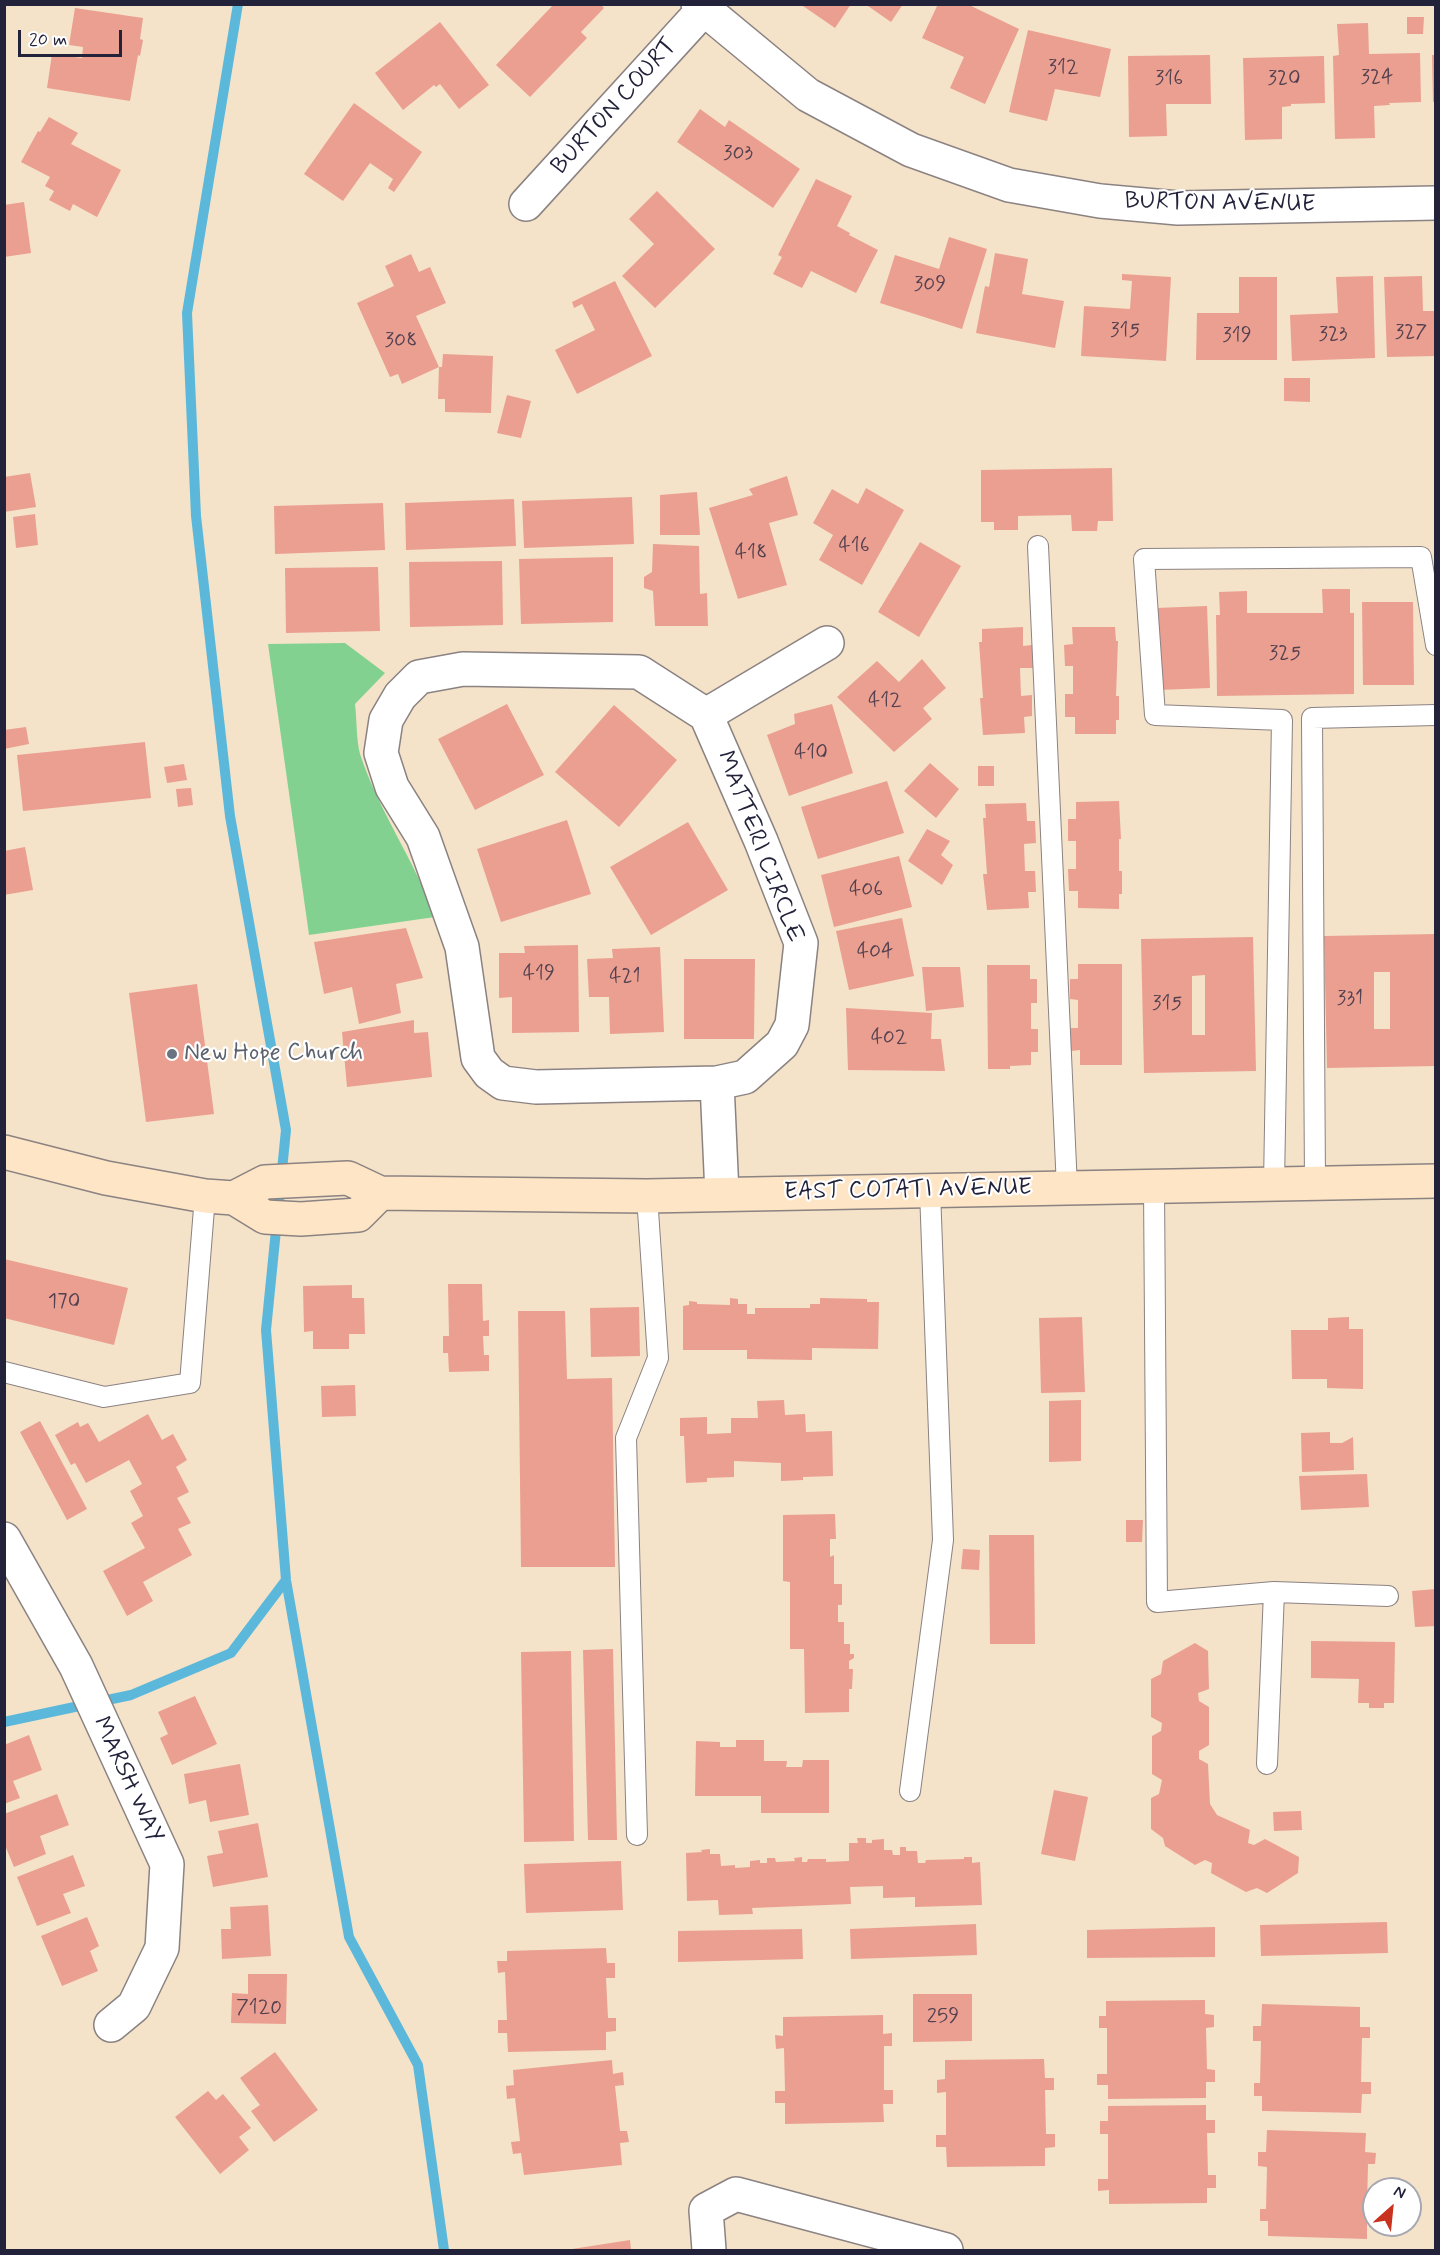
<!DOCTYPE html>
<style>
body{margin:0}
#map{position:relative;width:1440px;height:2255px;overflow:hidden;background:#f4e3c9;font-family:Mynerve,sans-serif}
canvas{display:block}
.frame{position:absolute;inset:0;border:6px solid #22223b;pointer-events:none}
.north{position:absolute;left:1362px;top:2177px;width:60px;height:60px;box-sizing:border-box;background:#fff;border:2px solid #a7a7b1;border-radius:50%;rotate:27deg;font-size:16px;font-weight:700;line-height:24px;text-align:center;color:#22223b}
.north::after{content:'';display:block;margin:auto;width:21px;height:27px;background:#c8321e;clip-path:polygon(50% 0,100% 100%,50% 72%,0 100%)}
.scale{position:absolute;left:18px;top:30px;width:104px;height:27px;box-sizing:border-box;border:3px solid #22223b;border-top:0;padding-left:8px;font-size:18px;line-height:21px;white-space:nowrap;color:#22223b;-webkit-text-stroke:4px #fff;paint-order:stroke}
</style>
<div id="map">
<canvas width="1440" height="2255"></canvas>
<div class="frame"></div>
<div class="north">N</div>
<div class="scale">20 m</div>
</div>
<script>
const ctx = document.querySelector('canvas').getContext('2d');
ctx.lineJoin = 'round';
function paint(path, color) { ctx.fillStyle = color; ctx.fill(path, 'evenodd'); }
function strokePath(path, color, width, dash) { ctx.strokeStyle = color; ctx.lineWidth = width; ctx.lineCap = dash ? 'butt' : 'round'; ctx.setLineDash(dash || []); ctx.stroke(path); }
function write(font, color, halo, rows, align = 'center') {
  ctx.font = font + ' Mynerve,sans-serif'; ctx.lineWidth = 4.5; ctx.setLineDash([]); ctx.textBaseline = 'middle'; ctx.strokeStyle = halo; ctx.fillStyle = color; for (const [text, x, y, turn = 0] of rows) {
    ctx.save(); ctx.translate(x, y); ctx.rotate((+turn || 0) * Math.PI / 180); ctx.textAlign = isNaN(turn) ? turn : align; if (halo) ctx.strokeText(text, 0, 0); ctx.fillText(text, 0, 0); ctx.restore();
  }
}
paint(new Path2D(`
 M345 643 385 673 355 704C357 720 356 739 360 754 379 812 415 861 435 917L309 935 268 644Z`), '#83d190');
strokePath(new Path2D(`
 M238 4 187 313 196 516 230 816 286 1130 266 1330 286 1580 349 1937 418 2065 444 2250
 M4 1722 131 1695 231 1653 286 1580`), '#5cb8da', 10);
paint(new Path2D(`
 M554 4H600L604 8 581 32 587 38 530 97 496 65Z
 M804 4H851L835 28 803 6Z
 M865 4H903L891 22Z
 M938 4H967L1019 29 985 104 950 88 964 57 922 38Z
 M75 8 143 18 140 39 143 40 140 56 138 55 130 101 47 88 52 54 82 58 83 47 69 45Z
 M1407 17H1424L1423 34H1407Z
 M440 22 489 85 459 109 440 84 436 87 434 85 403 110 375 73Z
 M1368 23 1369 54 1420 53 1421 102 1389 103 1390 105 1374 106 1375 138 1335 139 1333 56 1339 55 1337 24Z
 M1028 30 1111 49 1100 97 1055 89 1047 121 1009 112Z
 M1210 55 1211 104H1166L1167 136 1129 137 1128 56Z
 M1432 55H1436V102H1433Z
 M1324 56 1325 103 1291 104V106L1282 107V139L1245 140 1243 58Z
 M354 103 422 152 394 192 388 188 393 179 370 163 343 201 304 174Z
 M700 109 725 127 729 120 800 169 773 208 677 142Z
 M49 117 78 133 71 144 121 170 97 217 73 204 70 211 49 200 54 191 45 186 50 177 21 162 38 131 40 132Z
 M816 179 852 196 837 226 850 233 849 235 878 250 856 293 811 271 802 288 773 274 782 257 778 255Z
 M657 191 715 249 655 308 622 276 654 244 629 219Z
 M24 202 31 253 4 257V205Z
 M949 237 987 249 962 329 880 303 895 255 939 269Z
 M995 253 1028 259 1022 294 1064 301 1055 348 976 333 985 286 989 287Z
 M411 254 419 272 430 267 446 303 416 316 439 367 402 384 398 374 390 377 357 303 394 286 385 266Z
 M1122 274 1171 277 1166 361 1081 356 1084 306 1130 309 1132 281 1122 280Z
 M1373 276 1375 358 1292 361 1290 315 1338 313 1336 277Z
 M1422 276 1423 311H1436V356L1387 357 1384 277Z
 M1239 277H1277V360H1196L1197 313H1239Z
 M615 281 652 356 577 394 555 350 595 330 582 304 574 308 572 302Z
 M443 354 493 356 491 413 445 412V399H438L439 367H442Z
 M1284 378H1310V402L1284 401Z
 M507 395 531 401 521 438 497 433Z
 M1112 468 1113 521H1098L1097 531H1072L1071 515 1018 516V530H994V522H981V470Z
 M30 473 36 507 4 512V477Z
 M787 476 798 515 769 523 787 585 738 599 709 508 753 495 749 489Z
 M866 488 904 510 862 585 819 560 833 535 813 523 832 489 858 504Z
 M697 492 700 535H660V495Z
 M632 497 634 544 524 548 522 501Z
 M514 499 516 546 406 550 405 503Z
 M383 503 385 550 275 554 274 506Z
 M35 514 38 545 16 548 13 517Z
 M920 542 961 566 919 637 878 612Z
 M653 544 699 546 700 594 707 593 708 626H655L653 591 644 588V577L652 572Z
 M613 557V622L521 624 519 559Z
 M502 561 503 625 410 627 409 562Z
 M378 567 380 631 286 633 285 568Z
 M1322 589H1350V613H1354V694L1217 696 1216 615H1220L1219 592 1247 591V613H1323Z
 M1362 602H1413L1414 685H1363Z
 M1207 606 1210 688 1158 690 1156 608Z
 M1023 627V646L1032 645 1033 668H1020L1021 696 1032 695V716L1024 717 1025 733 983 735 980 698H983L979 642H982V629Z
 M1072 627H1115L1116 641H1118L1116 696H1119V720H1116V734H1075V717H1065V694H1073V666H1065L1064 645 1073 644Z
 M922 659 946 688 923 708 932 719 894 752 837 697 877 661 899 682Z
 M507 704 544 775 475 810 438 739Z
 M832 704 853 773 789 796 767 735 795 724 794 714Z
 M614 705 677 760 619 827 555 772Z
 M26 727 29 744 4 749V730Z
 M145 742 151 798 23 811 17 755Z
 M930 763 959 789 936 818 904 791Z
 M184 764 187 780 167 783 164 767Z
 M978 766H994V786H978Z
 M887 781 904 833 818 859 801 807Z
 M191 788 193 805 178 807 176 789Z
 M1119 801 1121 839H1119V871H1122V894H1119V909L1078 908V891H1069L1068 869H1076V841H1068V819H1076V802Z
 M1026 803 1027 821H1035L1036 843 1024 844 1025 871H1035L1036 892H1028L1029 908 987 910 983 874H987L983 818H986L985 804Z
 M567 820 591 894 501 922 477 849Z
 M688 822 728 890 651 935 610 867Z
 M927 829 950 841 941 855 953 865 942 885 908 861Z
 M25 847 33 890 4 895V851Z
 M899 856 912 907 834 927 821 875Z
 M902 918 914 976 849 990 836 931Z
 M406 928 423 978 396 984 401 1013 359 1024 352 987 324 994 314 942Z
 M1436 934V1066L1327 1068 1324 936ZM1374 972H1390V1029H1374Z
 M1253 937 1256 1071 1144 1073 1141 939ZM1205 975V1035H1192V976Z
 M578 945 579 1032 512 1033V997L499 998V953H525L524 946Z
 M660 947 664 1032 610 1034 609 997H589L587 959 613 958 612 949Z
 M684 959H755L754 1039H684Z
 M1078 964H1122V1065H1080V1050L1071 1051V1028H1078V1000L1070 999V979H1078Z
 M987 965H1030V979H1037V1003H1031V1029H1038V1052H1031V1065L1010 1066V1069H988Z
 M922 967H960L964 1007 926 1011Z
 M197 984 214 1114 146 1122 129 993Z
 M846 1008 932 1013 931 1039H941L945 1071 848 1070Z
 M414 1020V1033L428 1032 432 1077 347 1087 342 1032Z
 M4 1259 128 1288 114 1345 4 1318Z
 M448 1284H482L483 1321 489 1320V1336H483L484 1355H489V1371L449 1372 448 1353H443V1336H449Z
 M352 1285V1298H364L365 1334H349V1349H313V1331L304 1332 303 1286Z
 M730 1298 738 1299V1304H747V1314H755V1308H810V1304H820V1298L867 1299V1302H879L878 1349 812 1348V1360L747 1359V1350H683V1306L689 1305V1301L697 1302V1304L730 1305Z
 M639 1307 640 1356 591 1357 590 1308Z
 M518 1311H565L567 1379 612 1378 615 1567H521Z
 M1082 1317 1085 1392 1041 1393 1039 1318Z
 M1349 1317V1329H1363V1389L1327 1388V1379H1292L1291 1330H1328V1318Z
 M355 1385 356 1416 322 1417 321 1386Z
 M784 1400 785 1415 805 1414 806 1432 832 1431 833 1476 803 1477V1480L781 1481V1463L734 1461V1477L707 1478V1482L686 1483 684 1436H680V1418L707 1417V1434L731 1433V1418H758L757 1401Z
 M1081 1400V1461L1049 1462V1401Z
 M148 1414 162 1440 173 1434 187 1460 176 1467 189 1492 177 1498 191 1523 178 1529 192 1555 143 1582 153 1601 127 1616 103 1571 145 1548 131 1523 143 1516 130 1491 142 1484 129 1460 86 1483 75 1463 71 1465 55 1435 78 1422 80 1427 88 1423 99 1442Z
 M40 1421 87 1509 67 1520 20 1432Z
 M1330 1432V1443H1342L1353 1437 1354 1470 1302 1472 1301 1433Z
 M1367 1474 1369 1507 1301 1510 1299 1476Z
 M835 1514 836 1539H830V1557L834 1555V1584H842V1605H838V1622H844V1644H850V1654H854V1658L849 1661V1669H853L852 1689H849V1712L805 1713 804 1649H790V1582L783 1581V1515Z
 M1126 1520H1143L1142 1542H1126Z
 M989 1535H1034L1035 1644H990Z
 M963 1549 980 1550 979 1570 961 1569Z
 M1436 1589V1626L1415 1627 1412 1591Z
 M1311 1641 1395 1642 1394 1703H1384V1708H1369V1703H1358L1359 1679 1311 1678Z
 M1195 1643 1208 1651 1209 1689 1198 1693 1199 1701 1209 1707V1745L1199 1751V1759L1208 1764 1210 1804 1217 1815 1250 1830 1248 1843 1254 1845 1265 1839 1299 1857 1298 1873 1267 1893 1257 1888 1246 1892 1211 1873 1212 1863 1205 1860 1195 1865 1165 1846 1163 1838 1151 1829V1798L1159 1794 1162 1780 1152 1774V1736L1161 1731 1162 1723 1151 1717V1679L1161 1674 1163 1661Z
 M613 1649 617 1840H588L583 1650Z
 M571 1651 574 1841 524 1842 521 1652Z
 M195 1696 217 1744 172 1765 160 1738 168 1734 158 1712Z
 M29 1735 42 1770 13 1781 20 1798 4 1804V1745Z
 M736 1740H764V1761H787L786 1767H802L803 1760H829V1813H761V1796H695L696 1741 720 1742V1747H736Z
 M240 1764 249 1815 210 1822 206 1800 189 1804 184 1774Z
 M1054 1790 1088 1797 1075 1861 1041 1854Z
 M57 1794 69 1825 40 1836 46 1854 14 1867 4 1843V1814Z
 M1301 1811 1302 1830 1274 1831 1273 1812Z
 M258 1823 268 1877 213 1887 207 1856 223 1853 218 1831Z
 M857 1838H866V1843H872V1840L884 1839V1850H892L893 1855H900V1847H906V1851H917L918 1863H925L926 1860 964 1859V1857H972V1863L980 1862 982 1905 915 1907V1897L883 1898V1886L850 1887 851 1904 752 1908 753 1914 719 1915 718 1900 687 1901 686 1853 702 1852 701 1850 710 1849V1854H720L721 1866 735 1865V1868L750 1867V1861L760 1860V1863H767V1858H775L776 1862 795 1861 794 1858 802 1857V1862H807L808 1859H826V1862L849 1861V1843H858Z
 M73 1855 85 1886 63 1894 71 1913 37 1926 17 1877Z
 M621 1861 623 1910 526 1913 524 1864Z
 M268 1905 271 1956 222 1959 221 1929H231L230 1907Z
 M87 1917 99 1946 90 1951 98 1971 62 1986 41 1936Z
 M1387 1922 1388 1953 1261 1956 1260 1925Z
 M976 1924 977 1955 851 1959 850 1929Z
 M1215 1927V1957L1087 1958V1930Z
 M802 1929 803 1959 678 1962V1931Z
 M606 1948 607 1963H615V1978H606L608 2018H616V2031L606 2032V2050L508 2052 507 2033H498V2020H507L505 1972 498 1973 497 1961H507V1951Z
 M248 1974H287L286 2024 231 2023 232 1993 248 1994Z
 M913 1994H972V2041L913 2042Z
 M1205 2000V2014L1214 2015V2027L1206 2028 1207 2069 1215 2070V2082H1206V2098L1108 2099V2085H1097V2074H1107V2028H1099V2016H1106V2001Z
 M1262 2004 1360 2007V2027H1370V2038H1362L1361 2082H1371V2094H1362L1361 2113 1262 2111V2096H1254V2083H1260L1261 2041H1253V2026H1261Z
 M883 2015V2034L892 2033V2046H884V2090H893V2104H883L884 2122 785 2124V2103H775V2091H785L784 2048 776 2049 775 2035 783 2036V2017Z
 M275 2052 318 2110 274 2142 251 2111 260 2105 240 2078Z
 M1044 2059 1045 2078H1054V2090H1045L1046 2134H1055V2147L1045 2148V2166L947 2167 946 2147H936V2135H946V2092L937 2093V2080L945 2079V2060Z
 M612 2060 613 2074 623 2072 624 2085 615 2086 620 2131H627L629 2142 620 2143 622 2165 524 2175 521 2153 513 2154 511 2142 520 2141 515 2098 507 2099 506 2086 514 2085 513 2070Z
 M208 2091 216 2100 223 2094 251 2128 239 2137 249 2150 220 2174 175 2117Z
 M1206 2105V2120H1215V2133H1207L1208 2175H1216V2188H1207V2203L1109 2204V2190L1098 2191V2179H1108V2134H1100V2121H1108V2106Z
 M1267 2130 1366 2133 1365 2152 1376 2153 1375 2164H1368L1367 2207H1374V2220H1367V2239L1268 2236V2221H1260V2209H1266L1267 2167 1258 2166V2152H1266Z
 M630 2240 631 2250H572V2249Z`), '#eb9f91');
const lane = new Path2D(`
 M1038 546 1067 1188
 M1315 1183 1312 718 1436 715
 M1274 1184 1282 720 1155 715 1144 559 1421 557 1436 645
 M1154 1186 1157 1602 1274 1592 1267 1764
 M4 1372 104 1397 190 1383 205 1196
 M1274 1592 1388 1596
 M910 1791 943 1540 930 1191
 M637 1835 626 1438 658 1358 647 1196`);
const street = new Path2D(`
 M698 4 808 95 911 150 1009 185 1100 201 1178 208 1436 203
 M526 204 703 10
 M463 669 639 672 706 715 761 841 801 943 792 1025 782 1044 745 1077 717 1083 536 1087 503 1083 489 1073 478 1058 462 947 423 837 392 787 381 753 386 720 400 696 419 677Z
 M706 715 827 643
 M717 1083 722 1194
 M4 1539 76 1666 167 1864 162 1948 134 2006 111 2025
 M709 2250 706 2210 736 2194 946 2250`);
const secondary = new Path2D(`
 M4 1152 106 1178 205 1196 234 1198 265 1217 301 1219 358 1215 380 1193
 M234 1198 265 1182 348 1178 380 1193 647 1196 1436 1181`);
strokePath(lane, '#8b8282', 22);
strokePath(street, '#8b8282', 36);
strokePath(secondary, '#8b8282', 36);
strokePath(lane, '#fff', 20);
strokePath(street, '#fff', 33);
strokePath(secondary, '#fee5c5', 33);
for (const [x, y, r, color] of [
 [172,1054,6,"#6b7280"]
]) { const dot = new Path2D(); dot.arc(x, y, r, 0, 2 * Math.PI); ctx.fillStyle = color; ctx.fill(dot); strokePath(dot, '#fff', 2); }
write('21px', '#544150', null, [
 ["312",1063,69],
 ["324",1377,79],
 ["316",1169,80],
 ["320",1284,80],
 ["303",738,155],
 ["309",930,286],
 ["315",1125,332],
 ["327",1411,334],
 ["323",1333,336],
 ["319",1237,337],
 ["308",401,342],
 ["416",854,547],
 ["418",751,554],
 ["325",1285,655],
 ["412",885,702],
 ["410",811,754],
 ["406",866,891],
 ["404",875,953],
 ["419",539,975],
 ["421",625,978],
 ["331",1350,1000],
 ["315",1167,1005],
 ["402",889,1039],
 ["170",64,1303],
 ["7120",259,2009],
 ["259",943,2018]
]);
write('24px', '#22223b', '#fff', [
 ["BURTON COURT",615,107,-48],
 ["BURTON AVENUE",1220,204,1],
 ["MATTERI CIRCLE",759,847,69],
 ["EAST COTATI AVENUE",908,1191,-1],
 ["MARSH WAY",127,1780,65]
]);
write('24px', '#5b616d', '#fff', [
 ["New Hope Church",184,1054]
], 'left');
</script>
